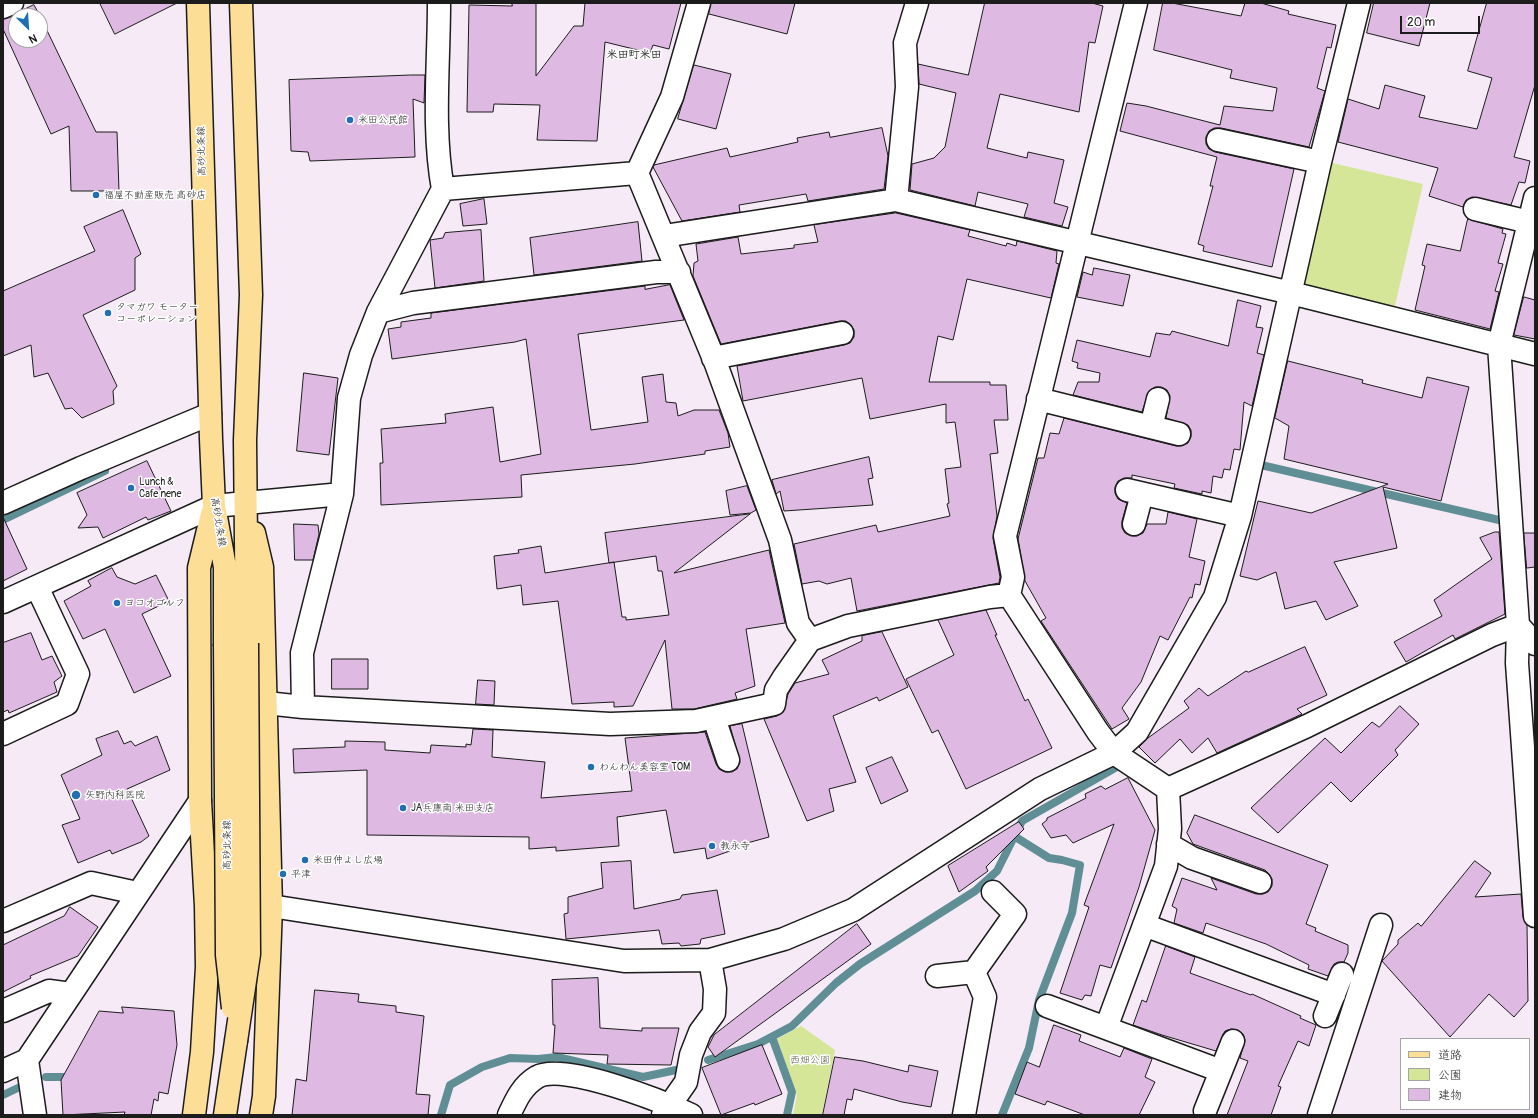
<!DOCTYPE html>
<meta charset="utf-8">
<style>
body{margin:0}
#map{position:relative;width:1538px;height:1118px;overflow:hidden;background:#f5eaf6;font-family:Pangolin,"Klee One",sans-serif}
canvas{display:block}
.frame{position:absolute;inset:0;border:4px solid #1c1c1c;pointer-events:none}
.legend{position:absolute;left:1400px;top:1038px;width:130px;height:72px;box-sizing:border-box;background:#fff;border:1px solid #a4a4a4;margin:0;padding:5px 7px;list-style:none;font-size:12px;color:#1c1c1c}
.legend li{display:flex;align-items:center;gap:8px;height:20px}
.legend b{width:20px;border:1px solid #a4a4a4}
.north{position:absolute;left:8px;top:8px;width:40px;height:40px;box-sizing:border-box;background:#fff;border:1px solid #a4a4a4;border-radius:50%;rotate:155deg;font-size:11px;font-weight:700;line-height:16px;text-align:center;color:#1c1c1c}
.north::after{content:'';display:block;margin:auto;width:14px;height:18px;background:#1f6fb2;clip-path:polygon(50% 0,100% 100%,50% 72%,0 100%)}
.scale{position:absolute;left:1400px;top:16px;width:80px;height:18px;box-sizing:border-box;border:2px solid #1c1c1c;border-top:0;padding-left:5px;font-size:12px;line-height:14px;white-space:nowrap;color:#1c1c1c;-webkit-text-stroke:3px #fff;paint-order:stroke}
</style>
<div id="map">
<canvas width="1538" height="1118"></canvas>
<div class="frame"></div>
<ul class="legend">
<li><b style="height:5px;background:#fdde96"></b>道路</li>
<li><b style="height:11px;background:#d5e699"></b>公園</li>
<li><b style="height:11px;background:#deb9e2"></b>建物</li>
</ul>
<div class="north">N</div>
<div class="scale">20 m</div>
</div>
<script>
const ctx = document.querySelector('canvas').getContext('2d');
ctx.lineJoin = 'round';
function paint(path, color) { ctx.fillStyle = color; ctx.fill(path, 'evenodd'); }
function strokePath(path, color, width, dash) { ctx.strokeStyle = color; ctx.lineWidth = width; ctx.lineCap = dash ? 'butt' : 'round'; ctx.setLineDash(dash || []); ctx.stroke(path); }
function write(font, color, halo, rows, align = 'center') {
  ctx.font = font + ' Pangolin,"Klee One",sans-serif'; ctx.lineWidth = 3; ctx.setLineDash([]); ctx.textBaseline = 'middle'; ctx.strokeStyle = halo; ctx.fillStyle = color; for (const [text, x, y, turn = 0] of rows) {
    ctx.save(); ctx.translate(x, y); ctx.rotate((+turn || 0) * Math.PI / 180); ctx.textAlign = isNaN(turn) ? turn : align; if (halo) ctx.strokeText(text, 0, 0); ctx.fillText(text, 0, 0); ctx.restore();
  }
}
paint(new Path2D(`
 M1328 162 1423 184 1394 310 1304 287 1301 281Z
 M801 1026 835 1050 822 1115H793L797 1095 777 1039Z`), '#d5e699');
strokePath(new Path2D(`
 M1261 465 1499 520
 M3 520 105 471
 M772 1037 792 1092 787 1115
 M708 1060 758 1044 792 1026 836 983 860 964 975 891 997 871 1022 821 1115 768
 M46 1077H73
 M3 1095 22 1086
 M441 1115 450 1085 482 1067 510 1058 538 1059 557 1057 643 1077 676 1070
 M1002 1115 1029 1048 1039 1000 1072 913 1080 865 1062 860 1049 858 1014 836`), '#5f8f95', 8);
const building = new Path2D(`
 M100 3H177L115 34Z
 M512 3H536V76L574 26H583L585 3H681L669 49 653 45 650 53 605 42 597 141 537 140 540 105 494 104 493 112H467L469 5 512 6Z
 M711 3H795L787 34 709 14Z
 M985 3H1092L1103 6 1095 43 1089 42 1079 112 1000 94 987 148 1027 158 1028 152 1064 160 1054 203 1068 207 1062 226 1024 217 1028 204 978 192 975 206 910 190 912 164 934 158 945 147 956 93 919 84 918 64 968 75Z
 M1163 3H1172L1241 16 1245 3H1261L1289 11 1288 14 1336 25 1331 48 1327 47 1317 88 1325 91 1309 147 1221 128H1214L1209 131 1206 137V144L1209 149 1215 152 1294 169 1272 267 1203 251 1204 246 1198 244 1213 186H1210L1217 157 1120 131 1127 103 1146 106 1220 125 1224 106 1273 111 1277 88 1230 78 1232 70 1154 50Z
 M1374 3H1430L1419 46 1367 33Z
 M1487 3H1535V85L1514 157 1530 161 1525 183 1519 182 1511 205 1472 197 1466 200 1463 207 1429 196 1438 168 1338 142 1348 99 1379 109 1385 85 1425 96 1419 117 1477 129 1492 78 1468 71Z
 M34 5 40 16H16V40H40V16L96 132H117L119 191H71L69 126 51 134 3 29V20Z
 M694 65 731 74 716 129 678 119Z
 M411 75H425L424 103 413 99 415 157 310 161 308 152 291 151 289 80Z
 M882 128 888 156 884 189 808 201 806 194 739 205 740 212 682 221 653 167 654 165 727 148 730 157 798 142 797 138 829 132 830 137Z
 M484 199 487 224 463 226 460 204Z
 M123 210 141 254 135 258V290L83 315 117 386 113 391 114 404 82 418 72 408 65 409 48 373 34 377 31 345 3 356V291L95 251 84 227Z
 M896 213 970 230 968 236 1006 246 1007 243 1016 246 1017 241 1057 251 1056 263 1059 264 1051 298 967 279 953 340 938 336 929 382H990V385H1006L1008 420H994L998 453 990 454 997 516 993 538 1000 577 999 583 857 611 851 578 827 584 819 581 802 584 794 544 876 525 878 532 950 516 947 504 949 503 945 469 961 467 955 422 946 423V404L870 419 862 378 743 401 737 366 844 345 850 343 854 337V330L851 325 846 321H840L721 344 693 276 694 263 698 261 696 244 738 237 741 254 794 248V245L818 242 814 225Z
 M1468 219 1503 229 1502 233 1506 234 1498 263 1503 264 1495 291 1499 292 1490 329 1415 310 1425 266 1422 265 1427 244 1460 251Z
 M638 222 642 261 534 275 530 238Z
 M481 230 484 281 435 288 430 240 443 238 445 233Z
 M1094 268 1130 275 1123 306 1077 297 1083 272 1092 275Z
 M670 285 684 320 578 334 591 430 648 422 642 377 663 374 666 402 676 403 678 416 694 410H719L728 433 730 447 705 451V454L635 464 521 475 522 497 381 505 380 463H383L381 429 446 423 445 414 493 407 500 462 541 454 526 339 515 342 392 359 388 329 401 327V322L431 318V313L645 286V289Z
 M1524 297 1535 300V339L1514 335Z
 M1238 300 1261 306 1256 327 1263 328 1257 353 1264 355 1252 406 1244 402 1240 450 1234 449 1230 470 1224 469 1222 478 1213 476 1211 493 1202 491V494L1174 488 1175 484 1132 475V478H1124L1118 481 1115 487V493L1118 499 1127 503 1122 521V528L1125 533 1131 536H1137L1143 533 1147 524H1166L1168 512 1197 519 1189 557 1205 561 1200 585 1195 584 1192 598 1190 597 1168 640 1160 636 1141 682 1122 708 1129 719 1112 729 1041 621 1046 618 1025 581 1018 539 1038 458H1044L1050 433 1059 434 1064 418 1176 446H1182L1188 443 1191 437V430L1188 425 1166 418 1170 396 1167 390 1161 387H1155L1149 391 1142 412 1073 395 1078 382H1099L1100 373 1077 368 1078 363 1072 361 1077 340 1150 357 1156 333 1170 335 1172 331 1228 346Z
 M1288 361 1363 380 1362 383 1422 398 1427 377 1469 387 1441 501 1383 487 1397 548 1334 562 1358 606 1326 620 1316 601 1285 609 1276 572 1257 580 1240 576 1258 501 1311 513 1388 484 1284 459 1289 426 1275 418Z
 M304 373 338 378 329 455 297 451Z
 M869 457 873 478 868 479 873 505 784 511 780 491 776 494 772 480Z
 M147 461 171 511 148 520 146 517 103 538 98 527 78 528 87 515 77 493Z
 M747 486 756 510 751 513 730 515 726 491Z
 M750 514 674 573 769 550 785 623 746 629 755 686 735 693 737 699 694 709H672L665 640 633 706 614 707V702L572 704 558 601 523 605 521 585 497 589 494 556 519 553 518 550 541 546 545 573 614 562 622 617H626V620L669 615 662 571H658L656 556 609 563 605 533Z
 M3 517 27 569 3 581Z
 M294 524 318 525 319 534 313 560H295Z
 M1495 532H1499L1505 614 1455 639 1453 635 1406 662 1394 642 1442 616 1434 600 1492 559 1480 538Z
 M1524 533H1535V567L1527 568Z
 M112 568 117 577 135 584 156 575 169 601 142 614 171 676 134 693 105 629 83 639 64 601 91 586 88 581Z
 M986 610 997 635H995L1025 701 1028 699 1052 748 966 789 938 730 932 733 906 679 954 655 938 620Z
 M882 632 908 687 879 701 877 697 833 716 856 782 829 789 834 811 807 821 764 719 777 716 783 712 788 694 795 683 829 674 822 660 862 641V636Z
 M31 633 42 660 52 656 62 676 54 682 57 692 9 713 8 710 3 712V643Z
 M1305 647 1327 695 1297 709 1302 714 1217 753 1208 738 1192 753 1180 739 1155 763 1139 747 1148 738 1189 708 1184 701 1199 688 1208 696 1246 671 1248 672Z
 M332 659H368V689H332Z
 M478 680 495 681 494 705 476 704Z
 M1400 706 1419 724 1395 750 1398 755 1351 802 1331 782 1278 833 1251 808 1325 738 1341 753 1372 722 1379 727Z
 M742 724 769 837 729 848 730 851 707 859 705 848 674 853 666 810 617 817 619 846 556 851V847L529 849V837L367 835V770L294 773 293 749 345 747V741L385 742V750L430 753 431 745 466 747V744L471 745 473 729 493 730 492 757 545 762 541 798 632 791 625 738 705 732 716 764 719 769 725 772H732L737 769 740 762 730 726Z
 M118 731 124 744 131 741 135 746 157 736 170 770 127 789 149 836 141 842 112 854 110 850 78 863 62 825 80 819 61 775 102 755 96 739Z
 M892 757 908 791 881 804 866 768Z
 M1128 778 1155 830 1139 887 1111 968 1100 965 1091 996 1085 995 1082 1000 1060 993 1089 907 1084 905 1114 824 1073 843 1066 835 1051 838 1042 824 1047 820V818L1086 798 1085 794 1101 786 1105 789Z
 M1195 815 1328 865 1306 924 1316 928 1315 931 1348 945V953L1344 962H1338L1334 964 1328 976 1308 969 1309 965 1266 944 1206 923 1203 933 1174 923 1177 909 1172 906 1182 878 1217 890 1211 878 1256 894H1263L1268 892 1272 886V879L1269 874 1265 870 1193 844 1187 833Z
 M1019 822 1024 829 986 867 988 871 959 892 948 866Z
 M631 861 634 909 680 899 682 895 717 890 725 934 701 939 700 944 681 946 679 943 662 944 659 930 566 939 564 914 568 913V897L603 888 601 863Z
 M1475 861 1491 873 1475 897 1521 894 1523 917 1527 925 1528 1001 1514 1017 1489 994 1450 1037 1382 961 1398 944V940L1418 923 1421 926Z
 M70 907 98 927 78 956 30 976 31 978 3 992V945L64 916Z
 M857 924 871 944 715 1057 708 1047 714 1035Z
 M1166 946 1195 957 1190 973 1251 995 1252 994 1301 1016 1300 1018 1316 1025 1309 1046 1298 1041 1278 1086 1281 1087 1271 1115H1227L1248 1061 1240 1058 1245 1040 1243 1034 1238 1030 1231 1029 1225 1031 1216 1051 1162 1035 1133 1025 1142 1000 1146 1002Z
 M598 978 600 1028 642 1031V1028H679L671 1065 607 1064 608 1055 553 1053 555 1025H553L552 980Z
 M315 990 359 994 358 1002 396 1006V1012L424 1016 416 1094 430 1095 428 1115H292L296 1079 306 1081Z
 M122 1007 174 1011 177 1045 168 1094 159 1092 158 1101 154 1099 151 1115H124L125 1112 63 1115 61 1080 99 1011 123 1013Z
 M1054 1025 1081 1035 1079 1041 1120 1057 1124 1048 1152 1059 1145 1077 1155 1082 1139 1115H1085L1047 1101 1045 1105 1015 1094 1027 1062 1039 1067Z
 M762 1045 782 1094 755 1105 754 1103 721 1115 702 1068Z
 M835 1057 863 1061 908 1072 909 1065 938 1071 931 1107 902 1102 854 1089 852 1100 847 1099 844 1115H823Z`);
paint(building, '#deb9e2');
strokePath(building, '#1c1c1c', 1);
const minor = new Path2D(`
 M699 3 672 97 637 173 716 364 780 540 798 623 810 640
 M3 7 12 3
 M1218 140 1320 162
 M443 189 637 173
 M1535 198 1499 345 1518 625 1517 663 1535 916
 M896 200 907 87 905 43 917 3
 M1475 209 1529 222
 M664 236 896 200 1291 293 1535 354
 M378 312 413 303 656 272H679
 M713 358 842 333
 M1038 399 1179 434
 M1151 427 1158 399
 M1127 490 1240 516
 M3 503 81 468 210 414
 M1134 524 1142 494
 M1009 595 1013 577 1005 536 1136 3
 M3 602 214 506 342 494
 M266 703 303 707 610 724 696 721 774 704 776 690 784 677 810 640 848 626 990 597 1009 595 1098 732 1114 753 1168 789 1307 726 1492 635 1518 625 1535 644
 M303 707 302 653 342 494 349 398 361 355 378 312 443 189C432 129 439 64 439 3
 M714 718 728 760
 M3 734 67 704 78 674 37 587
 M1168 844 1192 858 1260 882
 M253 906H271L624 961 710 960 784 939 853 910 1040 789 1114 753 1137 732 1215 597 1240 516 1320 162 1359 3
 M3 921 91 883 137 893
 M1144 925 1334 995
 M937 976 974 972
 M1047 1006 1221 1071
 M3 1011 49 991 71 994
 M1325 1016 1342 974
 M1106 1028 1166 866 1170 829 1168 789
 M27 1060 35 1115
 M3 1071 27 1060 200 801
 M1205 1111 1233 1041
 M509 1115C516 1100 522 1086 537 1077 564 1062 664 1102 691 1115
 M663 1115 686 1082 691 1055 700 1032 714 1013 715 989 710 960
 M964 1115 985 997 974 972 1015 914 993 892
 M1319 1115 1381 925`);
const major = new Path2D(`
 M198 3 211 439 214 506 225 567V644
 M241 3 251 295 245 440 247 643
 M254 533 262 567 271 906 264 1096 261 1115
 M194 1115 202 1052 207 967 206 906 200 801 199 568 212 514
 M225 1115 236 1041`);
strokePath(minor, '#1c1c1c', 25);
strokePath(major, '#1c1c1c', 25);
strokePath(minor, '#fff', 22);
strokePath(major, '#fdde96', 22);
const majorBridge = new Path2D(`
 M225 644 227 955 233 1008
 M236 1041 249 954 247 643`);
strokePath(majorBridge, '#1c1c1c', 25, []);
strokePath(majorBridge, '#fdde96', 22);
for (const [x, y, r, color] of [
 [350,120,4,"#1f6fb2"],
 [96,195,4,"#1f6fb2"],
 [108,313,4,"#1f6fb2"],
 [131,488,4,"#1f6fb2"],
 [117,603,4,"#1f6fb2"],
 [591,767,4,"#1f6fb2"],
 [76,795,5,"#1f6fb2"],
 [403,808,4,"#1f6fb2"],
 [712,846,4,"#1f6fb2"],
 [305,860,4,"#1f6fb2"],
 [283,874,4,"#1f6fb2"]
]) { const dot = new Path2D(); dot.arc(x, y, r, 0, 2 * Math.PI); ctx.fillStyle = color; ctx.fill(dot); strokePath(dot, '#fff', 1.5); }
write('10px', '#1c1c1c', '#fff', [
 ["米田公民館",358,120],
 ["福屋不動産販売 高砂店",104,195],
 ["タマガワ モーター",116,307],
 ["コーポレーション",116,319],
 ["Lunch &",139,482],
 ["Cafe nene",139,494],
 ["ヨコオゴルフ",125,603],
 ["わんわん美容室 TOM",599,767],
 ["矢野内科医院",85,795],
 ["JA兵庫南 米田支店",411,808],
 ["教永寺",720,846],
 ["米田仲よし広場",313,860],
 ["平津",291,874]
], 'left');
write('10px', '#1c1c1c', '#fff', [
 ["高砂北条線",202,151,-91],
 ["高砂北条線",218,522,81],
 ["高砂北条線",227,845,-90]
]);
write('10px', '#545942', '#fff', [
 ["西畑公園",810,1060]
]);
write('bold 11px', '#1c1c1c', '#fff', [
 ["米田町米田",634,55]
]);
</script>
